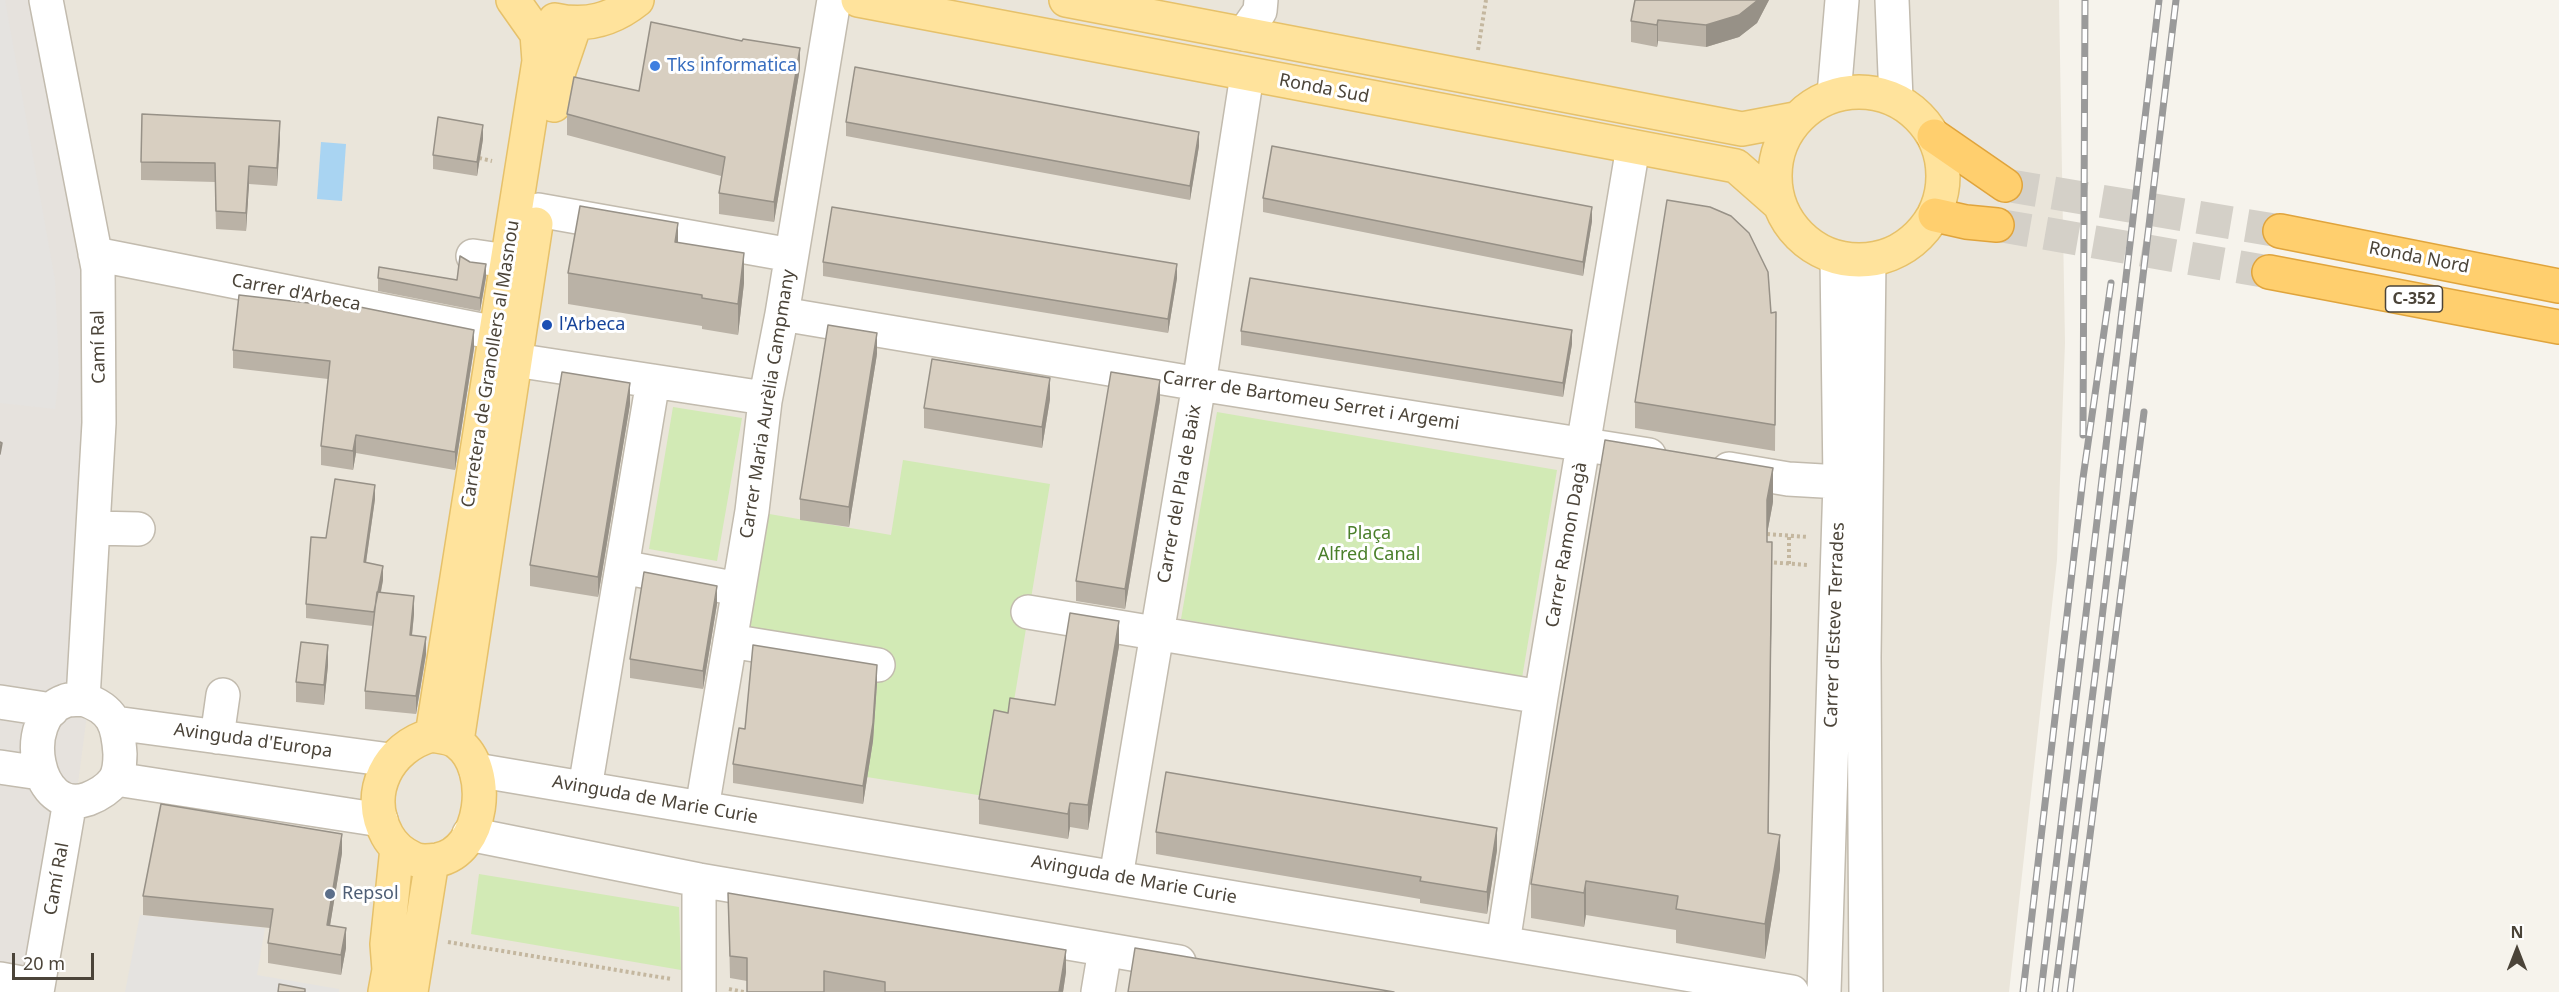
<!DOCTYPE html>
<meta charset="utf-8">
<style>
body{margin:0}
#map{position:relative;width:2559px;height:992px;overflow:hidden;background:#f6f3ec;font-family:"Noto Sans",sans-serif}
canvas{display:block}
.north{position:absolute;left:2487px;top:920px;width:60px;height:60px;-webkit-text-stroke:4px #fff;paint-order:stroke;rotate:0deg;font-size:16px;font-weight:700;line-height:24px;text-align:center;color:#4b4439}
.north::after{content:'';display:block;margin:auto;width:21px;height:27px;background:#4b4439;clip-path:polygon(50% 0,100% 100%,50% 72%,0 100%)}
.scale{position:absolute;left:12px;top:953px;width:82px;height:27px;box-sizing:border-box;border:3px solid #4b4439;border-top:0;padding-left:8px;font-size:18px;line-height:21px;white-space:nowrap;color:#4b4439;-webkit-text-stroke:4px #fff;paint-order:stroke}
</style>
<div id="map">
<canvas width="2559" height="992"></canvas>
<div class="north">N</div>
<div class="scale">20 m</div>
</div>
<script>
const ctx = document.querySelector('canvas').getContext('2d');
ctx.lineJoin = 'round';
function paint(path, color) { ctx.fillStyle = color; ctx.fill(path, 'evenodd'); }
function strokePath(path, color, width, dash) { ctx.strokeStyle = color; ctx.lineWidth = width; ctx.lineCap = dash ? 'butt' : 'round'; ctx.setLineDash(dash || []); ctx.stroke(path); }
function write(font, color, halo, rows, align = 'center') {
  ctx.font = font + ' "Noto Sans",sans-serif'; ctx.lineWidth = 6; ctx.setLineDash([]); ctx.textBaseline = 'middle'; ctx.strokeStyle = halo; ctx.fillStyle = color; for (const [text, x, y, turn = 0] of rows) {
    ctx.save(); ctx.translate(x, y); ctx.rotate((+turn || 0) * Math.PI / 180); ctx.textAlign = isNaN(turn) ? turn : align; if (halo) ctx.strokeText(text, 0, 0); ctx.fillText(text, 0, 0); ctx.restore();
  }
}
paint(new Path2D(`
 M56 0H2059L2065 343 2057 560 2009 992H41L91 684Z`), '#eae5da');
paint(new Path2D(`
 M0 0H56L109 272 91 684 73 822 41 992H0Z`), '#e6e2dd');
paint(new Path2D(`
 M673 407 742 418 717 561 649 549Z
 M1217 412 1557 470 1522 678 1181 619Z
 M903 460 1050 484 1008 737 984 796 867 777 878 674 731 631 752 511 891 535Z
 M479 874 679 907 681 970 471 934Z`), '#d2eab5');
paint(new Path2D(`
 M0 0H5L55 280 59 376 55 409 0 403Z
 M140 915 265 928 257 975 339 989V992H125Z`), '#e5e3e0');
paint(new Path2D(`
 M321 142 346 144 342 201 317 199Z`), '#a9d4f2');
strokePath(new Path2D(`
 M2005 185 2280 231
 M1997 225 2269 272`), '#d4d0c8', 33, [33, 16]);
const minor = new Path2D(`
 M46 0 98 268 99 423 83 699
 M1892 0 1896 99
 M1244 34 1260 11 1261 0
 M1834 95 1842 0
 M538 210 791 255
 M95 254 496 333
 M473 256 507 261
 M782 314 1199 384 1649 455
 M515 360 751 396 765 401
 M1729 469 1788 479 1840 482
 M93 528 138 529
 M622 567 738 589
 M1028 612 1541 697
 M730 641 878 665
 M83 699C113 709 118 724 120 754 120 763 119 774 114 781 108 789 98 795 88 799 35 818 18 717 65 701 70 699 77 700 83 699Z
 M0 702 52 710
 M115 723 390 760
 M217 737 223 695
 M0 767 40 773
 M476 770 1792 992
 M116 779 381 820
 M585 788 653 381
 M702 808 752 511 765 401 782 314 834 0
 M469 834 699 880 1179 962
 M1116 877 1199 384 1247 75
 M699 880V992
 M1503 943 1541 697 1633 147
 M0 979 38 986
 M37 992 70 801
 M1098 992 1105 950
 M1824 992 1840 482 1837 258
 M1866 992 1864 657 1869 261`);
const major = new Path2D(`
 M858 0 1736 166 1778 203
 M1066 0 1742 129 1795 119
 M555 20C586 27 612 20 637 0
 M1775 176a84 84 0 1 1 168 0a84 84 0 1 1-168 0Z
 M554 105 559 71 575 24
 M432 735 539 61 537 34 513 0
 M432 735C440 737 451 737 458 743 493 769 484 852 437 860 429 861 421 862 414 859 403 854 393 846 387 835 364 793 388 747 432 735Z
 M457 741 536 224
 M385 992 389 970 387 944 397 848
 M411 992 432 861`);
const highway = new Path2D(`
 M1934 136 2005 185
 M1935 215 1966 222 1997 225
 M2280 231 2559 286
 M2269 272 2559 327`);
strokePath(minor, '#c2bbae', 36);
strokePath(major, '#e6c16a', 36);
strokePath(highway, '#e0a43c', 36);
strokePath(new Path2D(`
 M1478 50 1486 0
 M479 158 492 161
 M1767 534 1808 537
 M1768 562 1808 565
 M1789 564V536
 M448 942 671 979
 M729 989 744 992`), '#c4b79f', 4, [3, 3]);
strokePath(minor, '#fff', 33);
strokePath(major, '#ffe39c', 33);
strokePath(highway, '#ffcf6e', 33);
const rail = new Path2D(`
 M2083 435 2085 0
 M2023 992 2083 478 2111 283
 M2041 992 2159 0
 M2055 992 2096 668 2176 0
 M2070 992 2144 412`);
strokePath(rail, '#9a9a9a', 7);
strokePath(rail, '#fff', 4.5, [14]);
paint(new Path2D(`
 M1635 0H1769L1757 23 1739 37 1706 47 1658 41 1657 47 1631 42V21Z
 M742 41 800 68 774 222 719 214V193L721 176 567 135V114L639 91Z
 M846 122 1199 146 1190 200 846 136Z
 M280 139 277 186 249 184 246 231 216 229 215 182 141 180V162Z
 M483 139 477 176 433 169V155Z
 M1263 198 1592 221 1583 276 1263 212Z
 M678 243 744 283 738 335 702 329V326L568 304V273Z
 M823 262 1177 278 1168 333 823 276Z
 M486 277 480 311 378 291V278L457 280Z
 M1776 312 1775 451 1635 428V402L1771 313Z
 M1241 331 1572 344 1563 397 1241 345Z
 M474 348 455 470 356 453 353 470 321 465V446L328 379 233 368V350Z
 M877 354 849 527 800 520V499Z
 M1050 399 1042 448 924 428V408Z
 M1160 400 1125 609 1076 601V581Z
 M630 404 598 597 530 586V565Z
 M375 499 366 563 383 580 381 592 414 614 412 636 426 654 416 714 365 709V691L373 626 306 618V604L326 538Z
 M1773 502 1767 534V542L1772 576 1768 833 1780 869 1765 959 1676 943V930L1586 915 1584 927 1531 918V884Z
 M717 604 703 689 630 678V659Z
 M1119 646 1088 830 1070 827 1068 839 979 824V799L1008 713 1055 705Z
 M328 665 324 705 296 702V682Z
 M877 683 873 741 863 804 733 783V764L745 729Z
 M1156 832 1497 850 1487 914 1420 903V899L1156 854Z
 M342 853 330 925 346 948 341 975 268 963V943L270 928 143 915V896Z
 M728 893 1066 972 1063 992H747V981L730 978Z`), '#bab2a6');
paint(new Path2D(`
 M1758 0H1769L1757 23 1739 37 1706 47V25Z
 M1658 20V41L1657 47V25Z
 M800 48V68L774 222V202Z
 M280 121V139L277 186V168Z
 M483 125V139L477 176V162Z
 M1199 132V146L1190 200V186Z
 M249 166V184L246 231V213Z
 M1592 207V221L1583 276V262Z
 M678 223V254L675 242Z
 M744 253V283L738 335V304Z
 M486 264V277L480 311V298Z
 M1177 264V278L1168 333V319Z
 M474 330V348L455 470V452Z
 M1572 330V344L1563 397V383Z
 M877 333V354L849 527V507Z
 M1050 378V399L1042 448V427Z
 M1160 380V400L1125 609V589Z
 M630 383V404L598 597V577Z
 M356 435V453L353 470V451Z
 M1773 468V502L1767 534V500Z
 M375 485V499L364 576V562Z
 M1772 542V576L1768 867V833Z
 M383 566V580L374 626V612Z
 M717 586V604L703 689V671Z
 M414 596V614L410 653V635Z
 M1119 621V646L1088 830V805Z
 M426 637V654L416 714V696Z
 M328 645V665L324 705V685Z
 M877 665V683L873 741 863 804V786Z
 M1070 803V827L1068 839V814Z
 M1497 828V850L1487 914V892Z
 M342 834V853L327 944V925Z
 M1780 835V869L1765 959V924Z
 M1586 881V915L1584 927V893Z
 M346 928V948L341 975V955Z
 M1066 950V972L1063 992H1059Z`), '#979187');
const building = new Path2D(`
 M1635 0H1758L1739 15 1706 25 1658 20 1657 25 1631 21Z
 M651 22 742 41 743 39 800 48 774 202 719 193 725 157 567 114 574 77 639 91Z
 M855 67 1199 132 1190 186 846 122Z
 M142 114 280 121 277 168 249 166 246 213 216 211 215 163 141 162Z
 M438 117 483 125 477 162 433 155Z
 M1272 146 1592 207 1583 262 1263 198Z
 M1667 200 1710 207 1731 216 1749 233 1768 272 1771 313 1776 312 1775 425 1635 402Z
 M580 206 678 223 675 242 744 253 738 304 702 298V295L568 273Z
 M832 207 1177 264 1168 319 823 262Z
 M460 256 470 262 486 264 480 298 378 278 379 267 457 280Z
 M1250 278 1572 330 1563 383 1241 331Z
 M239 295 335 306V302L474 330 455 452 356 435 353 451 321 446 330 361 233 350Z
 M828 325 877 333 849 507 800 499Z
 M932 359 1050 378 1042 427 924 408Z
 M562 372 630 383 598 577 530 565Z
 M1111 372 1160 380 1125 589 1076 581Z
 M1605 440 1773 468 1767 500V542H1772L1768 833 1780 835 1765 924 1676 909 1678 896 1586 881 1584 893 1531 884Z
 M0 442 2 443 0 454Z
 M335 479 375 485 364 562 383 566 374 612 306 604 311 537 326 538Z
 M644 572 717 586 703 671 630 659Z
 M377 592 414 596 410 635 426 637 416 696 365 691Z
 M1070 613 1119 621 1088 805 1070 803 1068 814 979 799 994 710 1008 713 1010 698 1055 705Z
 M301 642 328 645 324 685 296 682Z
 M753 645 877 665 873 723 863 786 733 764 739 728 745 729Z
 M1166 772 1497 828 1487 892 1420 881 1421 877 1156 832Z
 M161 804 342 834 327 925 346 928 341 955 268 943 273 909 143 896Z
 M728 893 1066 950 1059 992H885V982L824 971V992H747V958L730 956Z
 M1135 948 1394 992H1128Z
 M279 984 305 989V992H278Z`);
paint(building, '#d8cfc1');
strokePath(building, '#979187', 1.5);
for (const [x, y, r, color] of [
 [655,66,6,"#3f7fe0"],
 [547,325,6,"#1a4fb4"],
 [330,894,6,"#5c6f8a"]
]) { const dot = new Path2D(); dot.arc(x, y, r, 0, 2 * Math.PI); ctx.fillStyle = color; ctx.fill(dot); strokePath(dot, '#fff', 2); }
for (const [x, y, w] of [
 [2414,299,57]
]) { const box = new Path2D(); box.roundRect(x - w / 2, y - 13, w, 26, 4.5); ctx.fillStyle = '#fff'; ctx.fill(box); strokePath(box, '#4b4439', 1.5); }
write('bold 16px', '#4b4439', null, [
 ["C-352",2414,299]
]);
write('18px', '#366cbe', '#fff', [
 ["Tks informatica",667,66]
], 'left');
write('18px', '#4b4439', '#fff', [
 ["Ronda Sud",1324,89,11],
 ["Ronda Nord",2419,258,11],
 ["Carrer d'Arbeca",296,293,11],
 ["Camí Ral",99,347,-91],
 ["Carretera de Granollers al Masnou",491,364,-81],
 ["Carrer de Bartomeu Serret i Argemi",1311,401,9],
 ["Carrer Maria Aurèlia Campmany",768,404,-81],
 ["Carrer del Pla de Baix",1180,494,-80],
 ["Carrer Ramon Dagà",1567,545,-80],
 ["Carrer d'Esteve Terrades",1835,625,-88],
 ["Avinguda d'Europa",253,741,8],
 ["Avinguda de Marie Curie",655,800,10],
 ["Camí Ral",57,879,-80],
 ["Avinguda de Marie Curie",1134,880,10]
]);
write('18px', '#164399', '#fff', [
 ["l'Arbeca",559,325]
], 'left');
write('18px', '#4a7f2a', '#fff', [
 ["Plaça",1369,534],
 ["Alfred Canal",1369,555]
]);
write('18px', '#4e5e75', '#fff', [
 ["Repsol",342,894]
], 'left');
</script>
